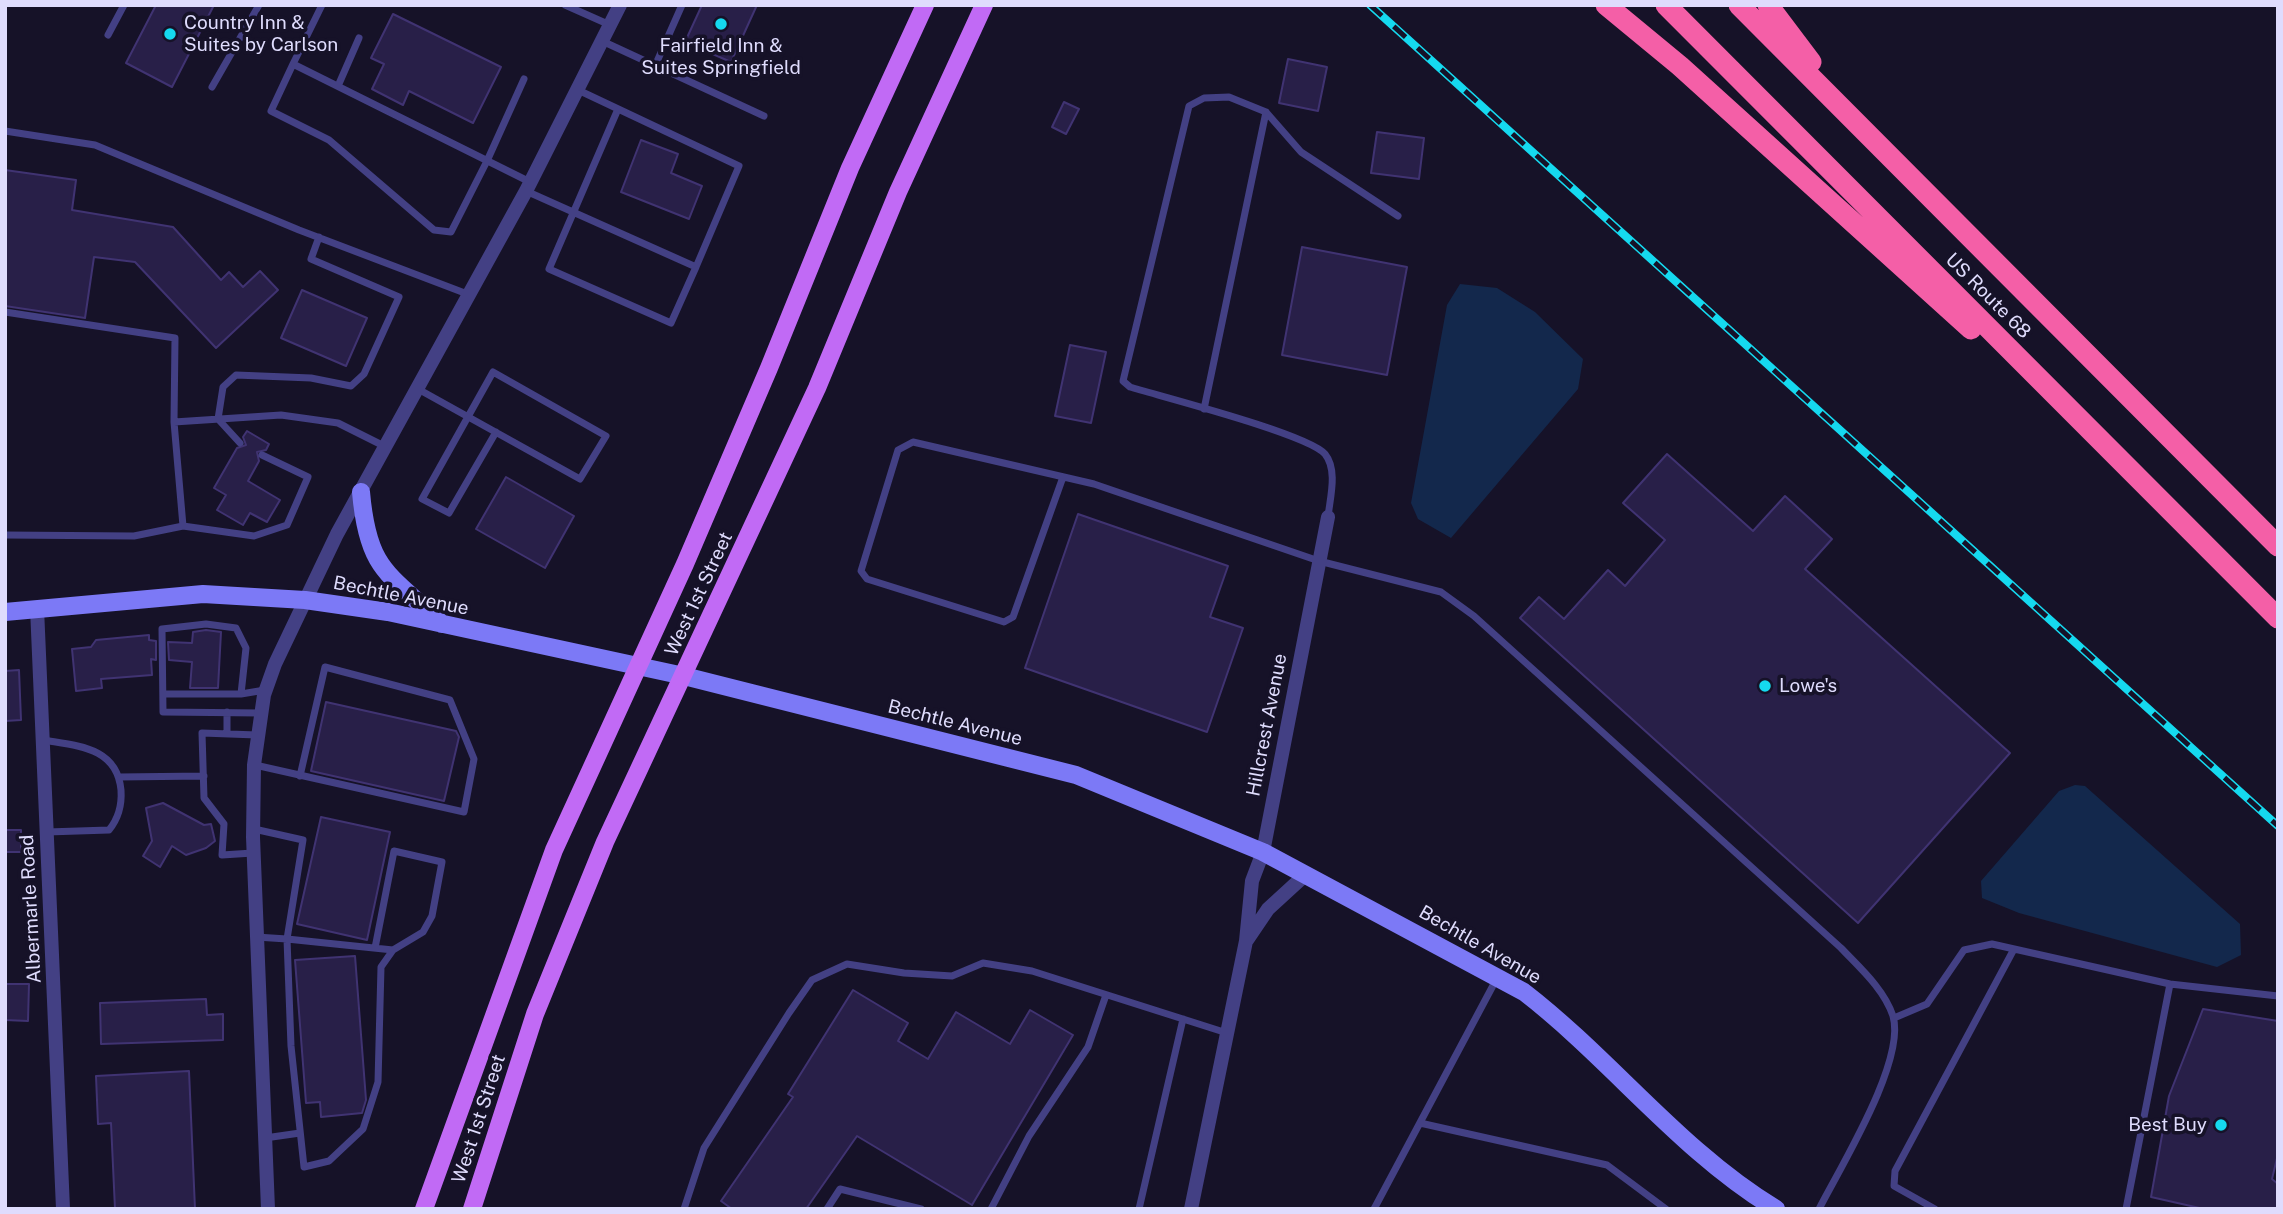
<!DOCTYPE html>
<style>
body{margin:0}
#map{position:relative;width:2283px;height:1214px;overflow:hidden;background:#161228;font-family:"Public Sans",sans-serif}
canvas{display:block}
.frame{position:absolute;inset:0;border:7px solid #dfdcfd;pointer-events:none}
</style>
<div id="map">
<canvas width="2283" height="1214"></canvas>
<div class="frame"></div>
</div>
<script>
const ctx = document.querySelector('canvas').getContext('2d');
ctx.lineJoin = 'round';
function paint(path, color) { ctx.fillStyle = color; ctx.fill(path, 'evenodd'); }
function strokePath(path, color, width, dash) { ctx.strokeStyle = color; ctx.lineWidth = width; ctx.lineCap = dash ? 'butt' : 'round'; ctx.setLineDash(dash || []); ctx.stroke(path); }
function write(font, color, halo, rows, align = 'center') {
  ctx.font = font + ' "Public Sans",sans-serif'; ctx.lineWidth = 7; ctx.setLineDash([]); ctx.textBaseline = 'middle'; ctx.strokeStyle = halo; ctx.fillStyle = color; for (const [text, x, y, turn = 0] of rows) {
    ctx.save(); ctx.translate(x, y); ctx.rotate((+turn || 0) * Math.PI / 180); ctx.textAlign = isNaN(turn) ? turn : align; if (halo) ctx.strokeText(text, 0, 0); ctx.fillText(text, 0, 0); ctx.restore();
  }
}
paint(new Path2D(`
 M1460 284 1497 288 1535 312 1583 359 1578 389 1451 538 1418 519 1411 503 1447 305Z
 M2075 785 2085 786 2240 924 2241 955 2217 967 2019 913 1982 898 1981 881 2059 791Z`), '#13284c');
const building = new Path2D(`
 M156 5H214L172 87 126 63Z
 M702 5H757L731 62 685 42Z
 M393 14 501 67 473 123 409 91 403 105 372 89 384 64 371 58Z
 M1288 59 1327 67 1318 111 1279 103Z
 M1064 102 1079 109 1066 134 1052 127Z
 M1377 132 1424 138 1419 179 1371 173Z
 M641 140 678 154 671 173 702 186 689 219 621 192Z
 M5 170 76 180 72 210 173 227 221 280 229 272 243 287 260 271 278 290 216 348 135 262 94 257 85 318 5 306Z
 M1302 247 1407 267 1387 375 1282 355Z
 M302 290 367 318 346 366 281 338Z
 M1070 345 1106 352 1091 423 1055 416Z
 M247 431 269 444 266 450 257 452 259 461 248 481 280 500 267 522 250 513 243 525 217 510 226 495 214 488 237 448 246 445 243 437Z
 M1667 454 1753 531 1785 496 1832 539 1805 569 2010 753 1858 923 1520 618 1539 597 1564 619 1608 570 1625 586 1665 540 1623 503Z
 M506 477 574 516 545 568 476 529Z
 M1078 514 1228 566 1210 617 1243 628 1207 732 1025 668Z
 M206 630 221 632 218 688H190L192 662 169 660 168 642 192 643 193 632Z
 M149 635V640L156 641V660L151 659 152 675 101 679 102 688 76 691 72 649 91 647 96 640Z
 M19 670 21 720 5 721V671Z
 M326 702 456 731 459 737 444 801 311 771Z
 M163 803 204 825 211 824 215 841 206 848 186 855 172 846 160 867 143 856 152 841 146 808Z
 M321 817 390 832 367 940 297 924Z
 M5 830H21V852H5Z
 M355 956 366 1100 362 1113 321 1117 320 1102 306 1103 295 960Z
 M5 984H29L28 1021 5 1020Z
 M853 990 908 1023 898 1041 928 1059 956 1012 1010 1044 1030 1010 1073 1035 972 1205 857 1136 806 1209H732L721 1201 793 1097 788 1094Z
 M206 999 207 1015 223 1014V1040L101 1044 100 1003Z
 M2203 1009 2278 1021V1154L2272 1179 2278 1184V1209H2204L2151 1197 2169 1096Z
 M189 1071 195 1209H115L111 1123 98 1124 96 1076Z`);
paint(building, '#281f48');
strokePath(building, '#403372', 2);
strokePath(new Path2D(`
 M565 5 610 25
 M108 35 124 5
 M602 41 764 116
 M293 64 322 5
 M655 66 682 5
 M524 79 487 161 451 232 434 230 329 140 271 111 293 64 530 182
 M338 86 359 38
 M212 87 259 5
 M618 109 549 269 671 323 696 267
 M5 131 95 145 299 230 470 295
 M526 191 696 267 739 166 578 90
 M5 312 175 338 174 422 183 526 134 536 5 535
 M418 389C472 419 526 449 580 479L606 436 493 372 422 499 449 513 496 432
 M1204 409 1266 112
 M174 422 281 415 338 423 386 447
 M240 443 218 419 223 387 236 375 311 378 351 386 364 374 399 297 311 259 319 237
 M1063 477 1013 617 1004 622 867 579 861 571 898 450 913 442 1094 484 1319 561 1441 592 1474 616 1841 948C1860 968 1884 989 1893 1016 1906 1061 1841 1166 1819 1209
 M1328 517C1330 498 1338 470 1325 454 1308 434 1163 397 1130 387L1123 381 1189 106 1204 98 1229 97 1266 112 1301 152 1398 216
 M183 526 254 536 287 525 308 477 262 455
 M163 694H241
 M227 712V734
 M260 713 163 712 162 629 206 624 236 628 246 648 241 694 265 690
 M43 740C78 746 117 747 121 790 122 805 118 819 109 830L47 832
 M255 765 464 812 474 759 450 700 325 667 300 776
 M119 777 204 776
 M254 829 303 840 287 939 393 950 423 932 432 916 442 862 394 851 375 948
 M253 853 222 855 224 824 204 798 202 733 257 735
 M256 937 287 939 291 1046 304 1167 329 1161 363 1129 378 1082 381 967 393 950
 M1894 1018 1927 1004 1964 950 1992 944 2170 984 2278 996
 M1420 1123 1607 1165 1666 1209
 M265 1138 300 1133
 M684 1209 704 1148 789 1013 812 980 847 964 904 973 952 976 983 963 1032 971 1227 1033
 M827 1209 840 1189 921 1209
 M991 1209 1029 1136 1088 1047 1106 995
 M1139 1209 1183 1019
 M1374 1209 1497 978
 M1935 1209 1894 1186 1895 1171 2014 949
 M2126 1209 2170 984`), '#434084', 7);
strokePath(new Path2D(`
 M37 608 63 1209
 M1247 940 1268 909 1304 876
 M268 1209 253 837 254 765 264 695 275 664 337 534 526 191 620 5
 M1191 1209 1246 941 1252 881 1263 852 1328 517`), '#434084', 14);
strokePath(new Path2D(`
 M361 492C368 572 389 573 442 624
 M5 612 203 594 305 600 388 612 684 676 1076 775 1263 852 1524 992C1612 1060 1680 1151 1776 1209`), '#7c79f6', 18);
strokePath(new Path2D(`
 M424 1209 554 850 685 564 769 368 850 168 925 5
 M472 1209 535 1014 605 842 817 388 898 192 984 5`), '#c16af5', 18);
strokePath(new Path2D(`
 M1606 5 1680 66 1971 329
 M1666 5 2278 618
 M1739 5 2278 546
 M1768 5 1811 62`), '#f45fa7', 21);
const rail = new Path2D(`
 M1370 5 2278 826`);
strokePath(rail, '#15d9ef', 8);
strokePath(rail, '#161228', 5, [16]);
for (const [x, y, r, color] of [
 [721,24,7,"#15d9ef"],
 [170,34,7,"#15d9ef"],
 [1765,686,7,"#15d9ef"],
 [2221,1125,7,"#15d9ef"]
]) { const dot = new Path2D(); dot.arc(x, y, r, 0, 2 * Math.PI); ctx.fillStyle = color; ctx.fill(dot); strokePath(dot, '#161228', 2.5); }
write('19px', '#dfdcfd', '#161228', [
 ["Country Inn &",184,23],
 ["Suites by Carlson",184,45],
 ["Fairfield Inn &",721,46,"center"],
 ["Suites Springfield",721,68,"center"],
 ["Lowe's",1779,686],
 ["Best Buy",2207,1125,"right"]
], 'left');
write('19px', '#dfdcfd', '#161228', [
 ["US Route 68",1988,296,45],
 ["West 1st Street",699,594,-65],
 ["Bechtle Avenue",401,596,11],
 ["Bechtle Avenue",955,723,14],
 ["Hillcrest Avenue",1267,725,-79],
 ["Albermarle Road",31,909,-93],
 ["Bechtle Avenue",1480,945,30],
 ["West 1st Street",479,1119,-72]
]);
</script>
